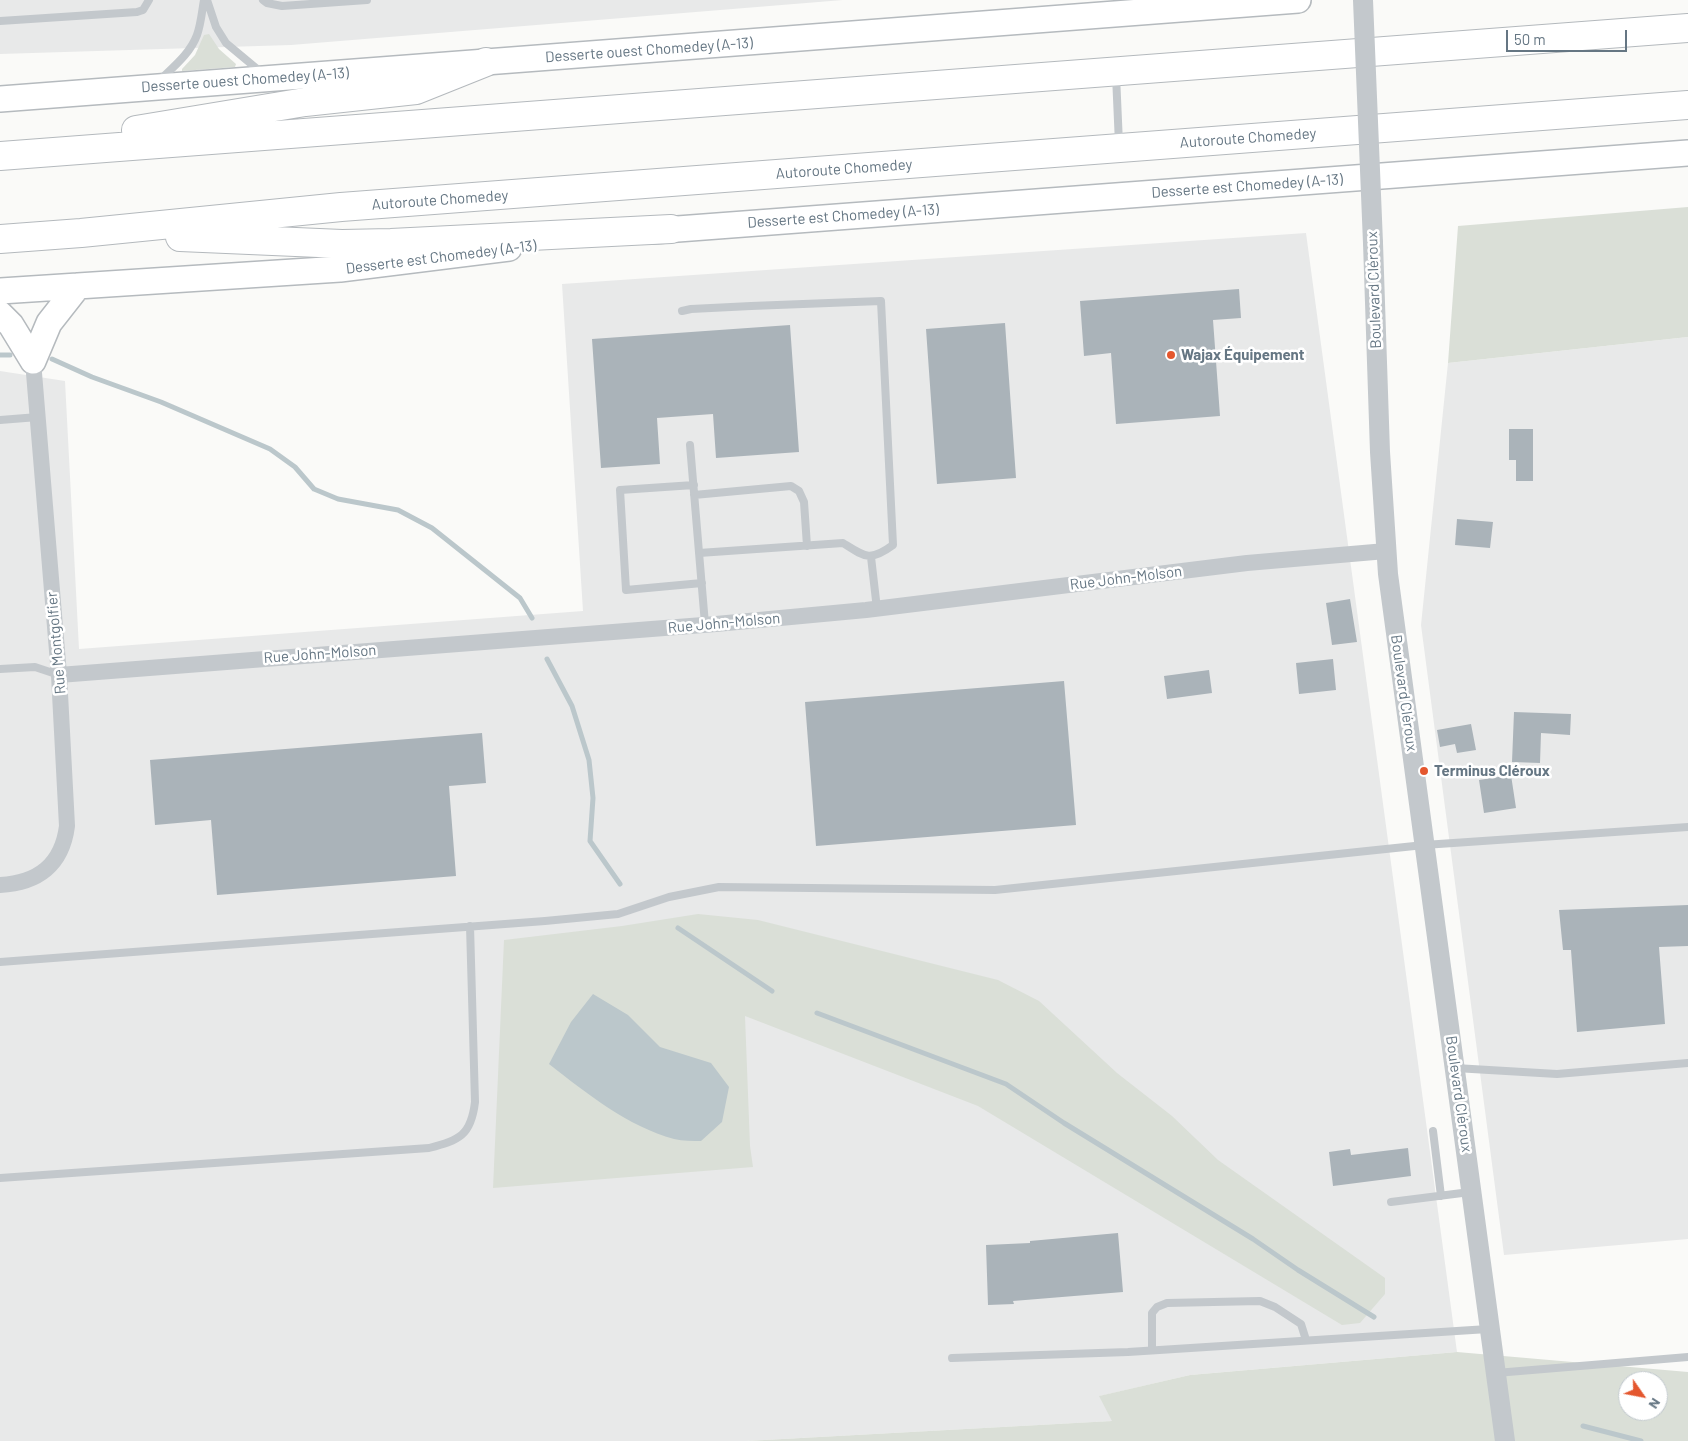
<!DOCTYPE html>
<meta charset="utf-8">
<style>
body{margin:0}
#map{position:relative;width:1688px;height:1441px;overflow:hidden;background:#fafaf8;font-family:Barlow,sans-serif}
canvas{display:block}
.north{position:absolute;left:1618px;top:1371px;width:50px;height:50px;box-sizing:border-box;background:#fff;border:1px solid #c1c8cd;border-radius:50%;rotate:123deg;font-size:14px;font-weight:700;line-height:20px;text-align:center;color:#657683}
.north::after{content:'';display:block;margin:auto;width:18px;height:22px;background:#e4572e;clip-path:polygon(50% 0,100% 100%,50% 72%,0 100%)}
.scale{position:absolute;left:1506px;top:30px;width:121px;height:22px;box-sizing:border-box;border:2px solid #657683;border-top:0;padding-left:6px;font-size:15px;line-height:18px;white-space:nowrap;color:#657683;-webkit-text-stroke:4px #fff;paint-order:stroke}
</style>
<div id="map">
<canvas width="1688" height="1441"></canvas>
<div class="north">N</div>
<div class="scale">50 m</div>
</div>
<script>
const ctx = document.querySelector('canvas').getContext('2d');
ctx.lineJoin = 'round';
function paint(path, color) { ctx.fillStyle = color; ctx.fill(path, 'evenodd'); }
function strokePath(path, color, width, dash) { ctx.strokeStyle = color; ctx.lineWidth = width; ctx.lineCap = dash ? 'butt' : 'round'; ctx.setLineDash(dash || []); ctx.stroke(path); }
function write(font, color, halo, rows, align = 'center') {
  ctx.font = font + ' Barlow,sans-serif'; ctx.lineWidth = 5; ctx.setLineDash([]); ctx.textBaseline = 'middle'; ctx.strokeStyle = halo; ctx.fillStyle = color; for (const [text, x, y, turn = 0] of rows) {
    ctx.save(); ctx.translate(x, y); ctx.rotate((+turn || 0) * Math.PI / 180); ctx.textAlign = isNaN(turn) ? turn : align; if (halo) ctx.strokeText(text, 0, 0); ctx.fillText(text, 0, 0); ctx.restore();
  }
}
paint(new Path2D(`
 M0 0H843L291 45 0 54Z
 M1306 233 1457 1352 1190 1375 1100 1396 1113 1421 746 1441H0V371L65 381 79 649 583 611 562 284Z
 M1688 337V1239L1504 1255 1421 625 1448 363Z`), '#e8e9e9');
paint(new Path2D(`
 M209 34 219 49 236 64 235 67 182 71V69L195 55 204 35Z
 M1688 207V337L1448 363 1458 226Z
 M698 914 758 920 998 980 1039 1001 1117 1073 1172 1116 1218 1160 1385 1278V1294L1360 1323 1342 1325 978 1106 745 1016 750 1146 753 1167 493 1188 504 940 622 926Z
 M1457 1352 1688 1372V1441H746L1112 1421 1099 1396 1190 1375ZM1628 1381H1658V1411H1628Z`), '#dadfd7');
paint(new Path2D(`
 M593 994 628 1015 660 1047 711 1063 729 1087 722 1122 701 1141C693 1141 683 1141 674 1139 629 1127 586 1093 549 1064L571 1022Z`), '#bbc7cb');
strokePath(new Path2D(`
 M0 355H10
 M52 359 92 377 161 402 270 449 295 467 314 489 338 499 398 510 432 528 520 598 532 618
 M547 659 572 706 589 760 593 798 590 841 620 884
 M678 928 772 991
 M817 1013 1006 1084 1064 1123 1253 1239 1298 1270 1374 1317
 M1583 1426 1641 1441`), '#bbc7cb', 5);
paint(new Path2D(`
 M1239 289 1241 318 1213 320 1220 416 1116 424 1111 353 1084 356 1080 301Z
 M1005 323 1016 478 937 484 926 329Z
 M790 325 799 452 716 458 713 414 657 418 660 464 601 468 592 339Z
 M1509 429H1533V481H1516V460H1509Z
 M1457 519 1493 522 1490 548 1455 545Z
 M1350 599 1357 642 1332 645 1326 603Z
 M1333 659 1336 690 1299 694 1296 663Z
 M1209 670 1212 693 1167 699 1164 676Z
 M1064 681 1076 825 816 846 805 702Z
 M1514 712 1571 714 1570 735 1541 733 1540 763 1512 762Z
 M1471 724 1476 750 1457 753 1455 744 1440 747 1437 730Z
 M482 733 486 783 449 786 456 876 217 895 211 820 155 825 150 760Z
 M1511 775 1516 808 1484 813 1479 780Z
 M1688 905V946L1659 947 1665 1024 1577 1032 1571 950H1563L1559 910Z
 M1408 1148 1411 1176 1333 1186 1329 1152 1350 1149 1351 1155Z
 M1118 1233 1123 1292 1013 1301 1014 1304 988 1305 986 1245 1030 1243V1241Z`), '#aab3b9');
const primary = new Path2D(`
 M0 99 1298 0
 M651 231 1688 153
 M0 291 340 269 509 248
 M0 314 11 325 33 361
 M33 361 49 323 78 286`);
const motorway = new Path2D(`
 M136 130 305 102 416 90 486 62
 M0 156 1688 28
 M180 237 342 244 391 243 671 229
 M0 239 81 233 341 207 1688 105`);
strokePath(primary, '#b5babe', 28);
strokePath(motorway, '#b4b9bd', 30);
strokePath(new Path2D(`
 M207 0 216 27 226 43 262 73
 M263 0 267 3 282 6 367 0
 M0 21 137 12 143 10 149 0
 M1116 75 1119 144
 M159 81C173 67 190 54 197 35 201 24 202 11 204 0
 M682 311 691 309 751 306 881 301 893 545C870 562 865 557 843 543L699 553
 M0 420 38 417
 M690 445 705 624
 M694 485 620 490 626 590 702 583
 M694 495 791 486 799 491 804 502 807 546
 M871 557 877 609
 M0 669 35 667 59 675
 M0 962 545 921 618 914 669 897 719 887 995 890 1424 845 1688 827
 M1455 1068 1557 1074 1688 1063
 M1433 1131 1441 1196
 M0 1178 429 1148C459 1140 471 1136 475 1102L470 926
 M1391 1202 1470 1192
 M1152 1350V1313L1157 1307 1167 1303 1260 1301 1275 1307 1301 1324 1306 1340
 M952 1358 1128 1352 1488 1329
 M1496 1373 1688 1357`), '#c3c8cc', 8);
strokePath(new Path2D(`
 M59 675 716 624 866 610 1247 563 1386 551
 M0 885C38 883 62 865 67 826L59 675 33 361`), '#c3c8cc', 16);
strokePath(new Path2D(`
 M1373 243 1380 452 1388 574 1505 1441`), '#c3c8cc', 20);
strokePath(primary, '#fff', 25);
strokePath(motorway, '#fff', 28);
strokePath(new Path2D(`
 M1363 0 1373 243`), '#c3c8cc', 20);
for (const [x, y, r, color] of [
 [1171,355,5,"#e4572e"],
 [1424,771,5,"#e4572e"]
]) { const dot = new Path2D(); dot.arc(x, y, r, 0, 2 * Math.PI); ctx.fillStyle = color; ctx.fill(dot); strokePath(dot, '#fff', 2); }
write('15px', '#657683', '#fff', [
 ["Desserte ouest Chomedey (A-13)",649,50,-4],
 ["Desserte ouest Chomedey (A-13)",245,80,-4],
 ["Autoroute Chomedey",1248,138,-4],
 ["Autoroute Chomedey",844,169,-4],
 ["Desserte est Chomedey (A-13)",1247,186,-4],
 ["Autoroute Chomedey",440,200,-4],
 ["Desserte est Chomedey (A-13)",843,216,-4],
 ["Desserte est Chomedey (A-13)",441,257,-7],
 ["Boulevard Cléroux",1374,290,-92],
 ["Rue John-Molson",1126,578,-7],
 ["Rue John-Molson",724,623,-5],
 ["Rue Montgolfier",56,643,-95],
 ["Rue John-Molson",320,654,-4],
 ["Boulevard Cléroux",1404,693,82],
 ["Boulevard Cléroux",1459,1094,82]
]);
write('bold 15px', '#657683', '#fff', [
 ["Wajax Équipement",1181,355],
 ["Terminus Cléroux",1434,771]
], 'left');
</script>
